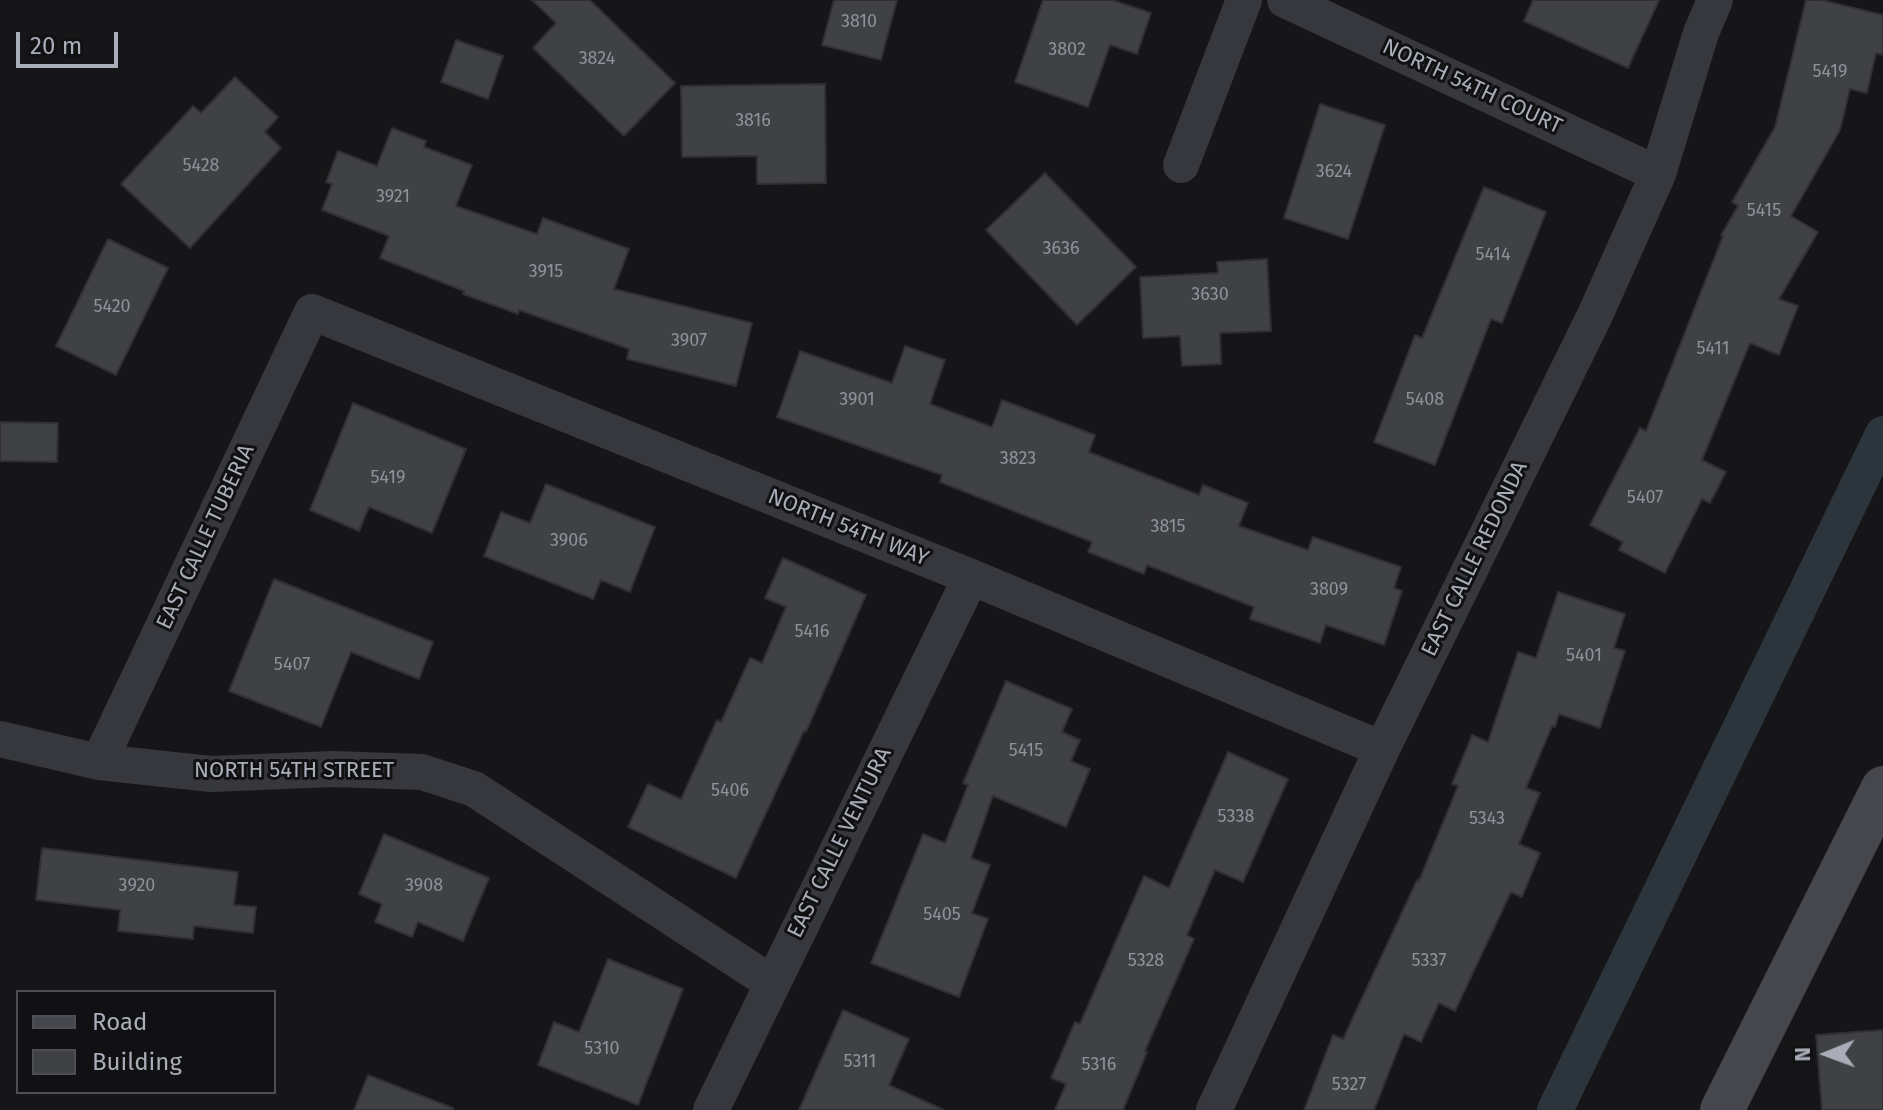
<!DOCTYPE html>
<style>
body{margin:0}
#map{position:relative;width:1883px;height:1110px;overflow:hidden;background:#161618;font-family:"Fira Sans",sans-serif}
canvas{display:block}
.legend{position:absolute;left:16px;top:990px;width:260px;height:104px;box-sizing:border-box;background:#111113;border:2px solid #4d4f55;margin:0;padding:10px 14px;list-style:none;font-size:24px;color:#a8adb8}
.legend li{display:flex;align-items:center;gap:16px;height:40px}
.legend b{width:40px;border:2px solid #4d4f55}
.north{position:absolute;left:1787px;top:1014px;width:80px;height:80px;-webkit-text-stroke:6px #111113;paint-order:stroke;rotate:269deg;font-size:22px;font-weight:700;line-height:32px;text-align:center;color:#a8adb8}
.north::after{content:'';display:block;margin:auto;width:28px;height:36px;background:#a8adb8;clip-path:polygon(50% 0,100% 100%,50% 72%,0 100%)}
.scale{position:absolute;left:16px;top:32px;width:102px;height:36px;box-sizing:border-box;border:4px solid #a8adb8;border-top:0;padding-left:10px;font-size:24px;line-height:28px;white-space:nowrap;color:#a8adb8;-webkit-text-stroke:6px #111113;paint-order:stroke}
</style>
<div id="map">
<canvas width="1883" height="1110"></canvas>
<ul class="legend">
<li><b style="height:10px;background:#45474d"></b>Road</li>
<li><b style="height:22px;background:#404145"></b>Building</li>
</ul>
<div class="north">N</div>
<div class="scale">20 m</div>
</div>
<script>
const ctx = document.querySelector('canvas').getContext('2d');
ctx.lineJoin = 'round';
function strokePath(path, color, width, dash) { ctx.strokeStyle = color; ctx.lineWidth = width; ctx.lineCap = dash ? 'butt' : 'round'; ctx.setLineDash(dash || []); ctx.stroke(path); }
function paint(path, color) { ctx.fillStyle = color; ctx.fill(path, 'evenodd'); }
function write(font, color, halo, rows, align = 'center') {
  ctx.font = font + ' "Fira Sans",sans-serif'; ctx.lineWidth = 6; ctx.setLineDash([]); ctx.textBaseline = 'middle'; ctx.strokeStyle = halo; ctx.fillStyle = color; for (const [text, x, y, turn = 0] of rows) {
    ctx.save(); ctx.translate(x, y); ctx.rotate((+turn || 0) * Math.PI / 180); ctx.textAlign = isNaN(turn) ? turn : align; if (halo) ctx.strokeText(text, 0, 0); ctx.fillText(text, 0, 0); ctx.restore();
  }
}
strokePath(new Path2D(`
 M1555 1110 1883 434`), '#2c353c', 36);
const building = new Path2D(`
 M532 0H590L675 83 624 136 533 48 556 23Z
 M834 0H897L881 60 822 45Z
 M1043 0H1112L1151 13 1137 54 1110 45 1088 107 1015 82Z
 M1533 0H1659L1628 68 1524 21Z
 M1806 0H1822L1883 15V55L1876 53 1867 93 1850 89 1840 130 1791 216 1818 232 1779 299 1798 306 1779 355 1750 343 1702 460 1726 472 1710 503 1702 499 1665 573 1619 550 1623 542 1590 525 1640 428 1646 431 1723 236 1721 235 1738 206 1732 202 1775 127Z
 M456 40 503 56 488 99 441 82Z
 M235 77 278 117 265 132 281 148 190 248 121 184 193 106 201 113Z
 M825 84 826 183 757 184V156L682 157 681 86Z
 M1320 104 1385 125 1348 239 1284 218Z
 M392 128 426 141 424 147 472 165 456 206 537 234 543 218 629 249 614 289 752 323 736 386 627 359 629 349 519 310 518 314 463 294 464 291 380 258 389 236 322 210 332 184 326 182 338 151 377 166Z
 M1045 173 1136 267 1077 325 986 230Z
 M1484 187 1546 212 1502 323 1491 319 1435 465 1374 442 1415 335 1422 338Z
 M108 239 168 268 116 375 56 346Z
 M1267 259 1271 331 1220 333 1221 364 1182 366 1180 336 1143 338 1140 277 1218 273 1217 262Z
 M905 346 945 360 930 404 992 427 1002 400 1095 435 1089 452 1199 495 1203 485 1248 503 1239 526 1308 550 1313 537 1401 567 1394 588 1402 591 1384 645 1326 625 1320 643 1250 619 1254 607 1147 565 1144 574 1088 552 1092 542 940 482 942 475 777 417 800 351 892 383Z
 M353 403 466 449 432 533 369 507 359 531 310 510Z
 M0 422 58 423 57 462 0 461Z
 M546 484 655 527 630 592 601 580 593 599 484 556 501 512 530 523Z
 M783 558 866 595 806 732 804 731 736 878 628 827 648 784 681 799 717 720 721 722 750 658 762 663 786 607 765 598Z
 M274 579 433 642 419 679 351 652 321 727 229 691Z
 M1558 592 1625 614 1614 648 1625 651 1600 728 1559 714 1555 727 1552 726 1526 788 1540 793 1519 844 1540 853 1522 897 1511 892 1455 1011 1439 1003 1421 1042 1404 1034 1374 1110H1304L1333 1035 1343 1039 1417 880 1419 881 1458 786 1452 784 1472 735 1488 742 1518 652 1536 658Z
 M1006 681 1072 709 1062 732 1080 740 1071 761 1090 769 1066 827 993 796 971 858 990 865 972 913 988 919 959 997 871 963 923 834 945 843 968 785 963 783Z
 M1228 752 1288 779 1243 882 1215 870 1187 935 1194 939 1145 1051 1147 1052 1123 1110H1055L1066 1084 1051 1078 1075 1022 1080 1024 1144 876 1169 888Z
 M384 834 489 878 463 941 418 922 412 937 375 922 382 904 359 894Z
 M42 848 238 872 234 905 256 907 253 933 194 926 193 939 118 931 120 910 36 900Z
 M608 959 683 989 638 1105 538 1065 554 1022 579 1032Z
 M843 1010 909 1039 889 1085 944 1110H799Z
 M1883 1030V1110H1822L1816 1035Z
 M368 1075 453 1108V1110H354Z`);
paint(building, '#404145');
strokePath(building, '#303034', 2);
strokePath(new Path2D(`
 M1285 0 1658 174
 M1181 165 1244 0
 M0 739 99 762 211 774 332 769 422 772 474 789 772 983
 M99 762 312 312 971 577 1382 749
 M711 1110 971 577
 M1214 1110 1382 749 1595 315 1658 174 1701 33 1715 0`), '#37383d', 36);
strokePath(new Path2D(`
 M1722 1110 1883 788`), '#45474d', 44);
write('18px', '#8e929b', null, [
 ["3810",859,22],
 ["3802",1067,50],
 ["3824",597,59],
 ["5419",1830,72],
 ["3816",753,121],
 ["5428",201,166],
 ["3624",1334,172],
 ["3921",393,197],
 ["5415",1764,211],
 ["3636",1061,249],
 ["5414",1493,255],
 ["3915",546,272],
 ["3630",1210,295],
 ["5420",112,307],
 ["3907",689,341],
 ["5411",1713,349],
 ["3901",857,400],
 ["5408",1425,400],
 ["3823",1018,459],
 ["5419",388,478],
 ["5407",1645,498],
 ["3815",1168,527],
 ["3906",569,541],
 ["3809",1329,590],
 ["5416",812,632],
 ["5401",1584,656],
 ["5407",292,665],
 ["5415",1026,751],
 ["5406",730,791],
 ["5338",1236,817],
 ["5343",1487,819],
 ["3920",137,886],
 ["3908",424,886],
 ["5405",942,915],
 ["5328",1146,961],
 ["5337",1429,961],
 ["5310",602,1049],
 ["5311",860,1062],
 ["5316",1099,1065],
 ["5327",1349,1085]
]);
write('22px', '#a8adb8', '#111113', [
 ["NORTH 54TH COURT",1472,87,25],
 ["NORTH 54TH WAY",848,528,22],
 ["EAST CALLE TUBERIA",206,537,-65],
 ["EAST CALLE REDONDA",1475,559,-64],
 ["NORTH 54TH STREET",294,771],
 ["EAST CALLE VENTURA",840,843,-64]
]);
</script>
